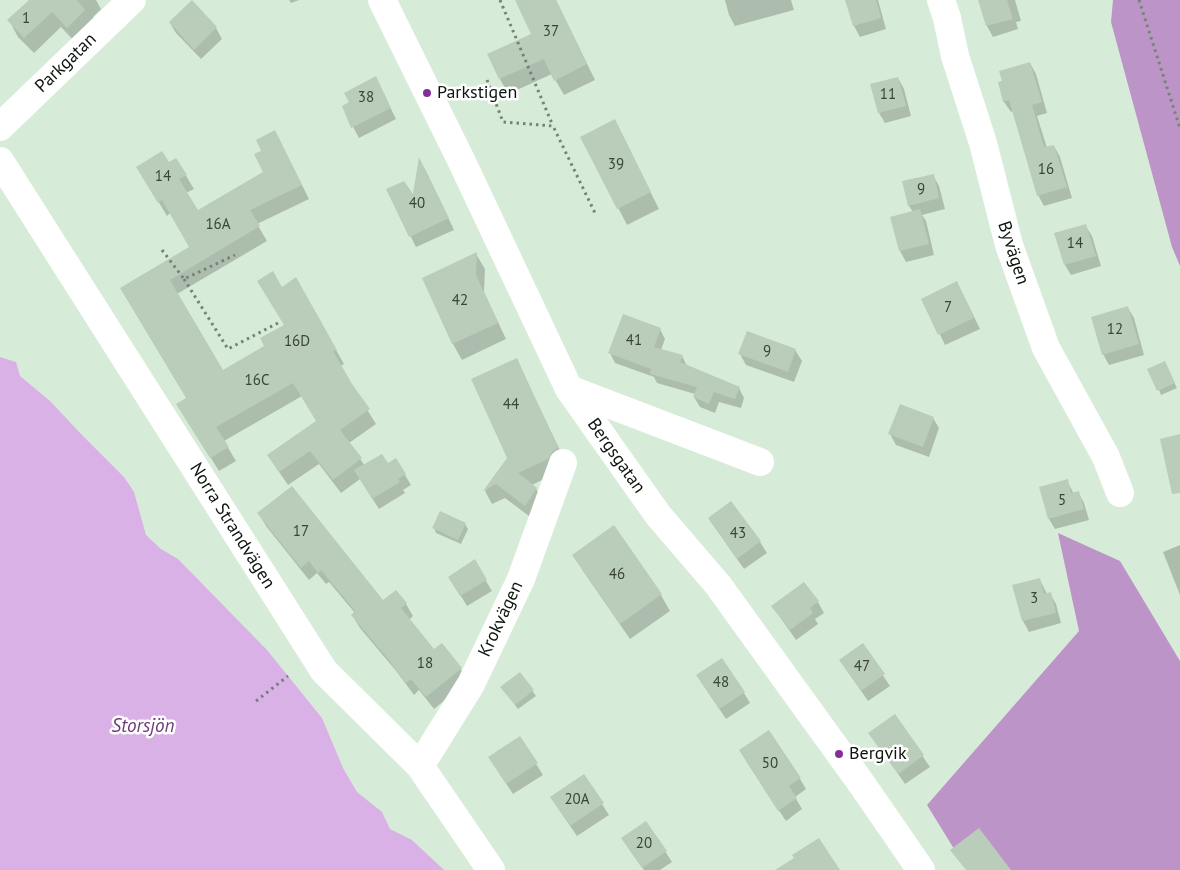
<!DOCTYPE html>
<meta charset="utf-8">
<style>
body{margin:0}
canvas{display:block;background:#d7ecd8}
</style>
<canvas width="1180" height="870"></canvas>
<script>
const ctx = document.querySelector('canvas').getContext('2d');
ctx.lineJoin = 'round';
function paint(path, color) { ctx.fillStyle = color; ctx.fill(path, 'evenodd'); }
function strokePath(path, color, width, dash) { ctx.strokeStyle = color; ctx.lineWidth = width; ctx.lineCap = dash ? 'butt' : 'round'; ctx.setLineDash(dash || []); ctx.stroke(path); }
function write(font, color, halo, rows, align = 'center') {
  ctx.font = font + ' "PT Sans",sans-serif'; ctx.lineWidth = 5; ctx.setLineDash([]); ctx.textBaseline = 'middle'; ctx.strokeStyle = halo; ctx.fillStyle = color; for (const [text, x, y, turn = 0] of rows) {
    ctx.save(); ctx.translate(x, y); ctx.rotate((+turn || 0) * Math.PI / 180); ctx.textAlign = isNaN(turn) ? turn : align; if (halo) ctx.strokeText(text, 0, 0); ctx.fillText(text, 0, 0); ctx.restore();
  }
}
paint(new Path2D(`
 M1113 0H1180V266L1172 247 1111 22Z
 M1058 533 1120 561 1180 661V870H967L927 805 1079 631Z`), '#bc94c7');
paint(new Path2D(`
 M0 357 16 362 20 376 50 401 82 435 124 477 134 492 146 535 161 549 178 559 267 650 322 718 343 768 357 792 382 812 390 829 412 840 444 870H0Z`), '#dab1e6');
paint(new Path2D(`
 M31 0H96L101 9 93 17 97 24 76 43 61 27 34 53 18 37 9 20Z
 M289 0H299L291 3Z
 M516 0H556L595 80 564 95 552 74 508 94 500 79 533 34Z
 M725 0H791L794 10 735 26 729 15Z
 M846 0H878L886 29 860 37 854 26Z
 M980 0H1015L1021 21 1016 22 1018 29 993 37 987 26Z
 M192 2 216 28 222 39 201 59 176 33 170 23Z
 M1030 63 1036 74 1047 113 1037 116 1047 148 1054 146 1060 157 1072 198 1044 206 1038 195 1013 111 1011 112 1004 102 999 83Z
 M376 78 396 119 359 138 353 127 351 103Z
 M898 78 904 89 911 116 885 123 879 113Z
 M275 131 309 199 257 224 267 241 177 294 222 371 266 346 285 326 282 289 296 279 344 364 340 366 376 424 349 443 365 466 388 465 396 460 411 485 403 490 405 493 379 509 360 479 341 493 319 464 288 485 277 469 269 455 318 422 302 396 224 441 236 461 219 471 186 418 187 399 122 288 191 247 170 213 167 216 146 181 176 159 194 189 186 193 197 212 264 172 263 152Z
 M582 137H623L659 209 627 225Z
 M425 169 454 230 416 247 387 190 413 197Z
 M933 175 939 186 945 209 922 215 926 221 934 255 906 262 900 251 892 218 913 212 909 206Z
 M1085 225 1092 236 1101 266 1071 275 1065 265Z
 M476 254 485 269 484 292 506 339 462 360 453 344 423 279Z
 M963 294 980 329 945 345 923 299Z
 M1128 308 1134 318 1144 355 1109 365 1103 354Z
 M660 329 665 339 661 350 682 356 687 366 739 388 744 398 741 408 719 402 715 413 700 407 694 397 695 394 657 383 654 377 615 363 610 353Z
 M795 350 802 361 794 382 746 365 740 354Z
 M1167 368 1177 388 1161 395 1159 390Z
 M524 375 566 463 556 473 532 485 536 489 545 503 533 519 505 498 492 504 485 491 509 458Z
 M933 418 939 428 929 457 896 445 890 434Z
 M1067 481 1074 494 1078 492 1084 503 1089 520 1055 529 1049 519Z
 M730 503 760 542 767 553 744 569 709 519Z
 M259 514 382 602 406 604 413 616 409 620 434 651 460 668 468 681 434 709 419 690 414 695 397 672 360 628 352 615 355 613 329 582 326 584 317 573 309 580 266 526Z
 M465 524 468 529 461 544 436 533 434 528Z
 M614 527 661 595 670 611 630 639 583 571 574 555Z
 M1180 545V595L1163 552Z
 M474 561 492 591 467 606 456 588Z
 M1040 580 1047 594 1050 593 1056 604 1061 623 1029 632 1023 621 1014 586Z
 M818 602 824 613 815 619 818 624 796 640 773 607Z
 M862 644 890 686 868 701 840 660Z
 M520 673 536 696 518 709 505 692Z
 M704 686 744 693 750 703 726 719Z
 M895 716 930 767 905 784 870 733Z
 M520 738 543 775 513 794 496 768Z
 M746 761 800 779 806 789 795 797 802 809 786 821Z
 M584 776 609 815 577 836 558 808Z
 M629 849 665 851 672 862 660 870H644Z`), '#0003');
paint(new Path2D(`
 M29 0H77L85 10 67 28 52 12 24 38 7 20Z
 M192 0 217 27 194 50 169 22Z
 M515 0H556L587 64 554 81 544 59 499 79 487 54 531 34Z
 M845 0H876L881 18 853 26Z
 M978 0H1007L1013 19 986 26Z
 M1030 62 1042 102 1032 105 1044 147 1054 145 1067 187 1037 196 1009 100 1003 102 998 82 1002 81 999 71Z
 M376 76 391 108 351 128 342 106 349 102 344 93Z
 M898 77 906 106 878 113 870 84Z
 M615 119 651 192 617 209 580 137Z
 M275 130 302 185 250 210 260 226 170 280 223 370 264 346 260 338 284 325 257 281 273 271 282 287 296 277 337 350 333 351 352 384 370 409 340 430 362 458 333 480 310 451 279 472 267 455 316 421 293 383 216 427 229 447 210 458 176 404 186 398 120 288 189 247 162 200 158 203 136 167 162 151 169 162 176 158 187 175 179 179 198 210 263 172 254 154 261 151 256 140Z
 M419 157 449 218 409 237 386 189 404 181 413 194Z
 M934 174 939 198 908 206 902 181Z
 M920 209 929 244 899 251 890 217Z
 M1086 224 1096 256 1064 265 1054 233Z
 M477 252 476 275 498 323 452 344 422 278Z
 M957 281 974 318 938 335 921 299Z
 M1128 306 1139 344 1102 355 1091 317Z
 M623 314 661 328 654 347 683 355 680 362 740 387 735 399 714 392 709 404 693 397 697 387 650 374 651 369 608 353Z
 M747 331 796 349 788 372 738 354Z
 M517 358 558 448 553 451 548 459 518 473 537 488 525 506 496 484 483 491 507 458 471 379Z
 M1165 361 1175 383 1157 391 1147 369Z
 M900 404 934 417 923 447 888 434Z
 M1180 434V493L1172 494 1160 439Z
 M382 454 388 463 396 458 406 474 398 479 400 482 372 499 354 470Z
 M1068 479 1071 493 1079 491 1084 509 1048 519 1039 487Z
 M292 486 383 600 396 590 407 603 401 608 434 649 442 643 462 668 426 697 411 679 406 683 388 659 351 615 355 611 321 570 318 573 309 561 301 568 257 513Z
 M731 501 761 541 737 559 708 518Z
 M440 511 466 523 458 540 432 528Z
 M614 525 662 594 620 624 572 555Z
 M475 559 487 580 460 596 448 577Z
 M1040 578 1044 594 1051 592 1056 613 1022 621 1012 585Z
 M804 582 819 601 810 608 813 613 790 630 771 606Z
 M863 643 885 674 861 691 839 660Z
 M722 658 745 692 719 709 696 675Z
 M520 672 534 690 515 705 500 687Z
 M895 714 924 755 898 774 868 733Z
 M769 730 801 778 789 786 797 798 778 811 739 750Z
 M520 736 538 763 506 784 488 757Z
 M584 774 604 803 570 826 550 797Z
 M646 821 667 851 642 868 621 838Z
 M979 828 1011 870H966L950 850Z
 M819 838 840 870H775L794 858 792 855Z`), '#b9cdba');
strokePath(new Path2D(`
 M500 0 553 126
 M1139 0 1180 128
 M487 80 503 122 553 126 595 213
 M162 250 184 279 235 255
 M184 279 228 349 278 323
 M256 701 288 676`), '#748375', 3, [2.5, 4]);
strokePath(new Path2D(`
 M382 0 462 162 569 389 658 515 718 585 861 783 921 870
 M941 0 947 18 955 56 983 143 1009 245 1046 348 1106 457 1120 493
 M0 127 132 0
 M0 161 324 671 420 766 491 870
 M569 389 760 462
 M420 766 471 684 521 579 563 463`), '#fff', 28);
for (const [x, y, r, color] of [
 [427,93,5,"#852d9a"],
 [839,754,5,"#852d9a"]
]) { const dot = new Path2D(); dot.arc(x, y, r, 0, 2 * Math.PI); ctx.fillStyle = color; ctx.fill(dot); strokePath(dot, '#fff', 2); }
write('15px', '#394339', null, [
 ["1",26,19],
 ["37",551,32],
 ["11",888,95],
 ["38",366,98],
 ["39",616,165],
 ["16",1046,170],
 ["14",163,177],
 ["9",921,190],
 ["40",417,204],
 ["16A",218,225],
 ["14",1075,244],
 ["42",460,301],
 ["7",948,308],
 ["12",1115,330],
 ["41",634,341],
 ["16D",297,342],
 ["9",767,352],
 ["16C",257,381],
 ["44",511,405],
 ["5",1062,501],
 ["17",301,532],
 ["43",738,534],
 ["46",617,575],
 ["3",1034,599],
 ["18",425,664],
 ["47",862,667],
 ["48",721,683],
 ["50",770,764],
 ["20A",577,800],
 ["20",644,844]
]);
write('18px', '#0e150e', '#fff', [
 ["Parkgatan",66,63,-44],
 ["Byvägen",1013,253,72],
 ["Bergsgatan",616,456,55],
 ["Norra Strandvägen",232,526,58],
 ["Krokvägen",501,619,-65]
]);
write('18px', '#0e150e', '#fff', [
 ["Parkstigen",437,93],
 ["Bergvik",849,754]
], 'left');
write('italic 19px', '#6e3b7b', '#fff', [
 ["Storsjön",143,727]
]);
</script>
